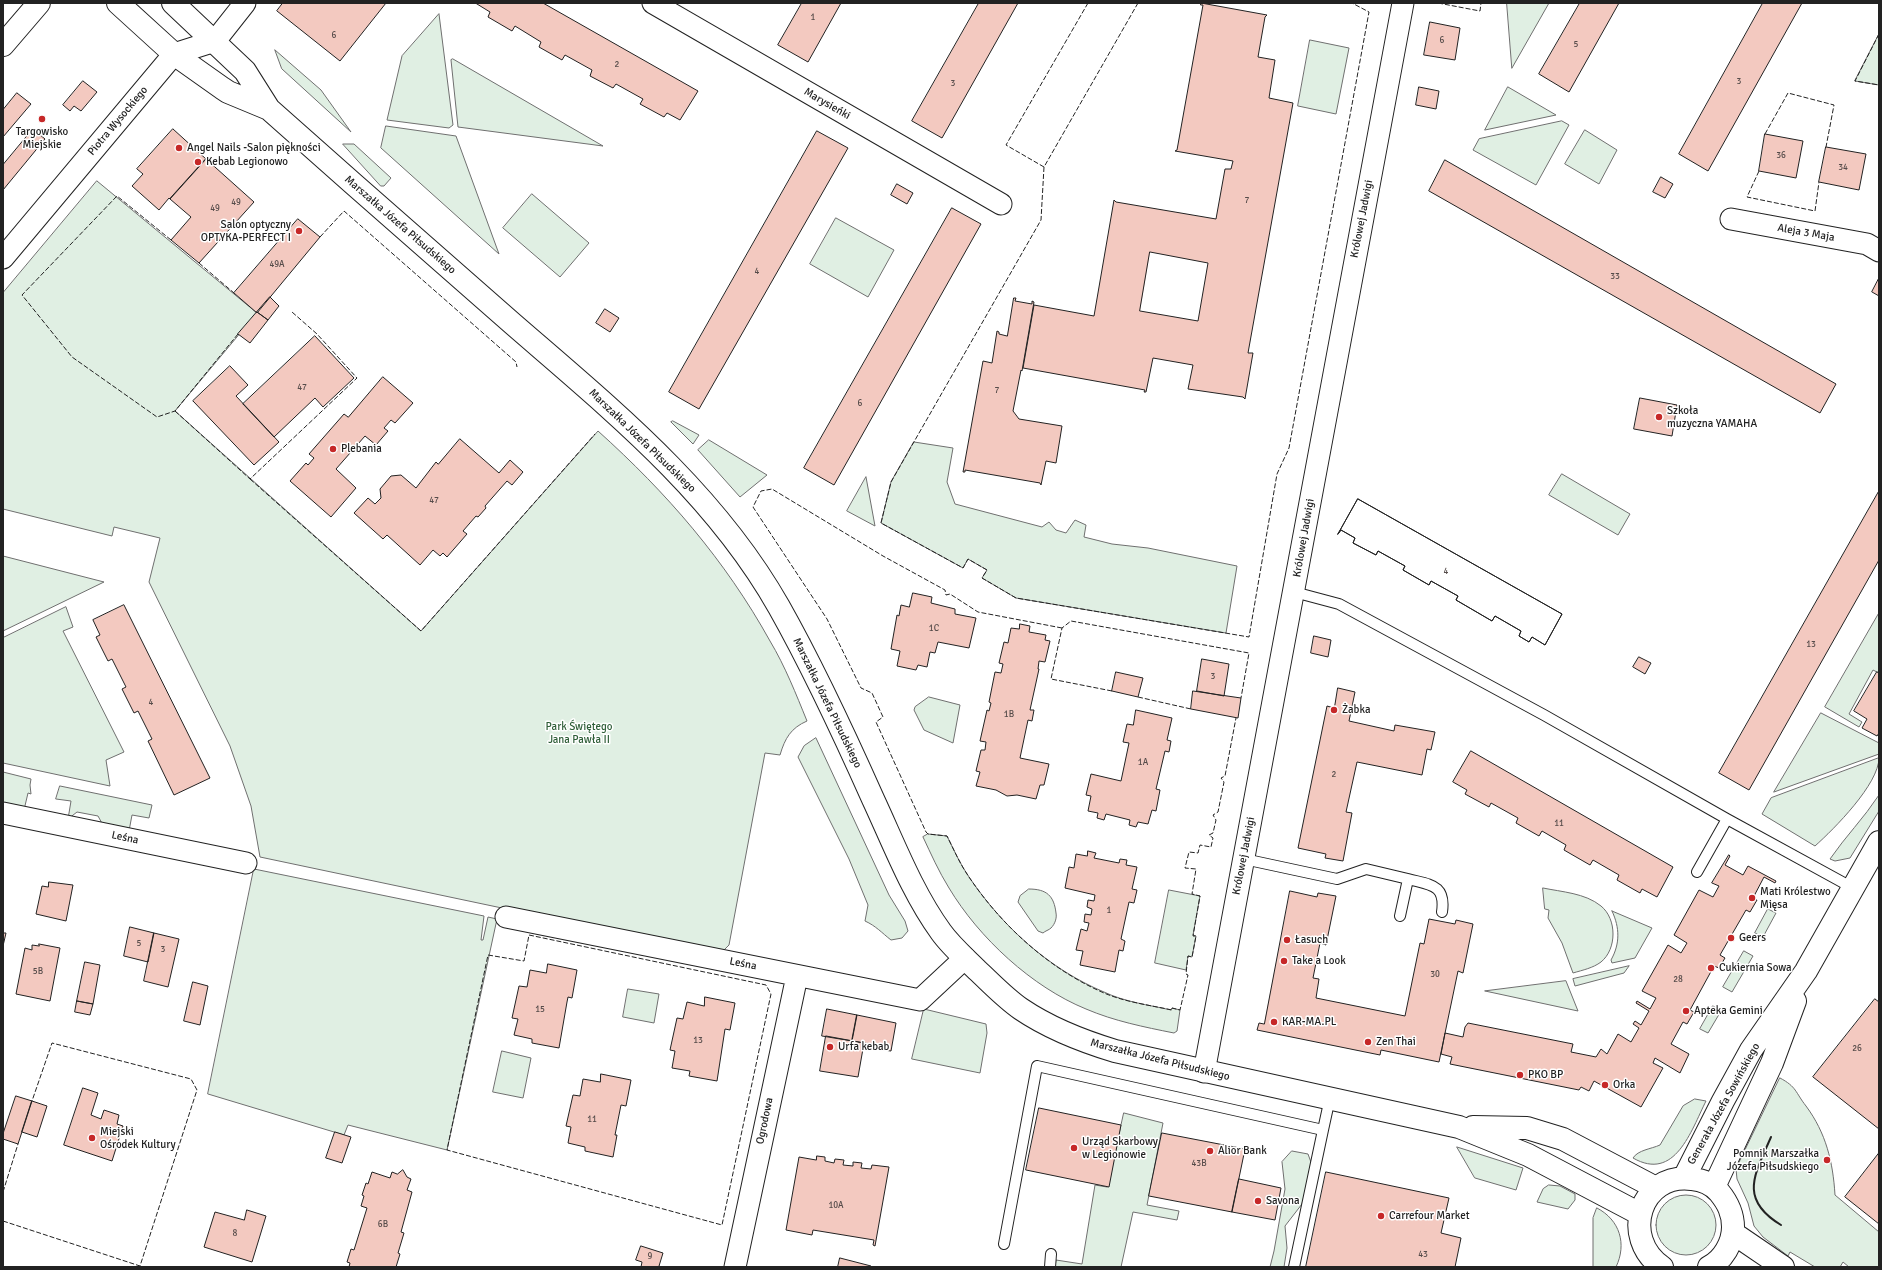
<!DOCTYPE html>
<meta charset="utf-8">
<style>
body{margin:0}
#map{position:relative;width:1882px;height:1270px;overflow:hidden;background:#fff;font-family:Signika,sans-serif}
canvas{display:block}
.frame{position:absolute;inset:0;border:4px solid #222;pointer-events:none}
</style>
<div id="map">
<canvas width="1882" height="1270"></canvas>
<div class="frame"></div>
</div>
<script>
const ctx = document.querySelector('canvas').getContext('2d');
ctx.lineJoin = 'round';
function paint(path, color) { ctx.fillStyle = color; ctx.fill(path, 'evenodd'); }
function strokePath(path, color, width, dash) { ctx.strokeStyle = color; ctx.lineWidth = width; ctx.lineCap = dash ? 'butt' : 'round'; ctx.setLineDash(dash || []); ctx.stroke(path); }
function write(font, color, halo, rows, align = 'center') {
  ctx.font = font + ' Signika,sans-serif'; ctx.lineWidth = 3; ctx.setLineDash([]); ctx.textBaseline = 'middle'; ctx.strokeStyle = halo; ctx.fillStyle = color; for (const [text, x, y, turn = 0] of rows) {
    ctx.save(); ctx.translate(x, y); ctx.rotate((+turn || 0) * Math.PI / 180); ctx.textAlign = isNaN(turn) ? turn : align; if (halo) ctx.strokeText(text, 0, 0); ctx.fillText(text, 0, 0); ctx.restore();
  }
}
const green = new Path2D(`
 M1507 3H1549L1512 68Z
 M439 14 453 125 449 128 387 120 402 56Z
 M1879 34V85L1855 81Z
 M1310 40 1349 48 1336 114 1298 106Z
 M275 50 321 90 351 132 282 69Z
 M453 59 603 146 458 127 451 60Z
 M1508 87 1556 115 1485 130Z
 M1562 121 1569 125 1536 185 1473 150 1479 139Z
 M386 126 456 136 499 254 381 148Z
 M1585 130 1617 150 1599 184 1565 164Z
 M343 144H354L391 178 384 186H381Z
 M97 181 257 313 175 411 421 631 598 431C667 493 725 560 770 641 785 666 796 694 807 721 791 728 785 738 780 755L765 753 729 945 720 954 260 857 251 806 230 746 149 582 160 538 114 527 112 536 3 509V293Z
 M532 194 589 243 560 277 503 228Z
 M836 218 894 250 868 297 810 264Z
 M673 421 699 435 693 444 671 422Z
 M709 440 767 475 740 497 698 450Z
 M914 442 953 448 947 482 955 504 1042 527 1049 522 1056 530 1066 533 1075 520 1086 525 1084 537 1112 544 1148 548 1237 566 1226 633 1016 598 982 578 987 570 968 559 963 568 881 523 891 482Z
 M1562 474 1630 514 1618 535 1549 495Z
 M866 477 875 526 847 511Z
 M3 556 104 582 3 631Z
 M66 607 73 627 63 631 124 752 106 760 110 786 3 763V638Z
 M1879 613V673L1873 670 1849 714 1862 722 1859 727 1825 707Z
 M929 697 960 705 953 743 924 730 914 710 915 707Z
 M1821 713 1879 743V754L1774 792Z
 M816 738 889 895 905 921 908 931 902 938 891 940C882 933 876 926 865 921L868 905 849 859 798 757 804 746Z
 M1879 758C1879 784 1834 829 1815 846L1762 814 1771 798Z
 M3 772 31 779 30 785 31 794 28 793 24 810 3 806Z
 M60 786 152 805 149 818 132 815 129 831 104 827 98 816 77 812 68 819 71 801 56 799Z
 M1879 795V811L1850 858 1835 861 1830 859C1845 837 1864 818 1879 795Z
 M928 834 947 836C954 850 960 864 969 877 1002 926 1049 969 1104 992 1125 1002 1149 1005 1171 1010L1172 1008 1180 1010 1177 1031 1174 1033C1144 1027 1114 1021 1086 1009 1032 987 979 938 949 888 939 872 931 854 923 837Z
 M254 869 484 916 481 940H483L488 917 497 919 447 1150 348 1125 344 1135 208 1094Z
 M1543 888C1562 892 1585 893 1601 906 1617 919 1617 949 1601 962 1593 968 1583 970 1573 973L1562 943 1548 918 1549 910 1545 909Z
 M1029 889C1047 889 1054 896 1056 913 1057 918 1055 924 1051 928 1049 930 1045 931 1043 933L1038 931 1018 902 1020 896Z
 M1169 890 1200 896 1193 935 1196 936 1192 957 1188 956 1186 970 1155 963Z
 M1768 909 1776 913 1763 937 1755 933Z
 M1612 911 1652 928 1635 958 1612 963 1611 960C1620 944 1620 928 1612 911Z
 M1744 951 1753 956 1732 992 1723 987Z
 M1629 966 1624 973 1575 986 1573 979Z
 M1566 981 1578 1011 1485 991Z
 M628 989 659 994 654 1023 623 1017Z
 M1713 1006 1721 1011 1708 1033 1700 1029Z
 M924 1009 986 1024 987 1033 980 1073 912 1059Z
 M502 1051 531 1058 523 1098 493 1092Z
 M1780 1078C1797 1087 1795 1092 1806 1106 1826 1133 1833 1162 1835 1195L1879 1232V1267H1849L1843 1262 1840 1267H1815L1790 1252 1788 1256 1763 1237 1754 1226 1748 1203 1737 1179 1736 1169Z
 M1695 1099 1706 1101C1691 1131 1675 1182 1633 1158 1638 1150 1651 1149 1660 1145L1683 1106Z
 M1124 1113 1163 1123 1147 1205 1179 1211 1177 1220 1133 1212 1121 1267H1055L1056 1260 1082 1264 1095 1185 1107 1187Z
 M1457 1147 1523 1168 1516 1190 1475 1178Z
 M1292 1151 1308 1154 1312 1165 1302 1204 1285 1226 1287 1248 1284 1267H1270L1274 1251 1285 1189 1282 1162Z
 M1549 1185 1560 1186 1575 1194V1200L1568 1209 1537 1202 1543 1189Z
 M1656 1225a30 30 0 1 1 60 0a30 30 0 1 1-60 0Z
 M1597 1208C1620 1220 1627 1244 1616 1267H1593V1218Z`);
paint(green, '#e0efe3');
strokePath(green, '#6f6f6f', 1);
const building = new Path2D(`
 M283 3H386L340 61 277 11Z
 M478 3H543L698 91 680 120 667 113 664 117 640 104 643 99 616 84 613 88 590 76 592 70 565 55 562 60 539 47 541 42 515 26 512 31 488 17 490 12 477 4Z
 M802 3H841L808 62 778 45Z
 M979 3H1018L942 138 912 121Z
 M1201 3 1267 15 1265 17 1258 57 1275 60 1269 98 1293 103 1248 353H1253L1245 399 1243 397 1188 389 1193 365 1153 358 1146 392H1144L1145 390 1023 368 1034 305 1094 316 1114 200 1116 202 1216 219 1225 169H1231L1233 161 1175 151 1177 150 1203 5H1201ZM1150 252 1208 263 1198 321 1140 311Z
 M1580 3H1619L1569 92 1539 74Z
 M1763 3H1802L1708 171 1679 154Z
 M1430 22 1460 28 1455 60 1424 55Z
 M83 81 97 92 81 111 74 106 70 111 63 105Z
 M1419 87 1439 91 1436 109 1416 105Z
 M17 93 31 104 3 137V110Z
 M33 129 45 139 3 190V165Z
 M173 129 206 159 170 199 169 198 159 210 132 186 143 174 137 169Z
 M817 131 848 148 699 409 669 392Z
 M1765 134 1803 141 1796 178 1759 171Z
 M1826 147 1866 154 1859 190 1819 182Z
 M206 159 254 202 199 263 171 240 191 217 170 199Z
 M1445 160 1836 384 1820 413 1429 191Z
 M1661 177 1673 184 1665 198 1653 192Z
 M897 184 913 193 907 204 891 195Z
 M952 208 981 224 834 485 804 468Z
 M298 219 320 237 257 313 234 293Z
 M1879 278V296L1872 292Z
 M270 297 279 306 268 320 257 312Z
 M1014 298H1016L1015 301 1032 304V301L1034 302 1022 371 1021 370 1013 411 1019 419 1062 426 1056 463 1046 461 1041 485 1040 483 965 470V472H963L983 361 992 363 997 331 999 332V334L1007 336Z
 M605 309 619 318 610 332 596 323Z
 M257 312 268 320 250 343 238 334Z
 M315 336 354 378 323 407 315 398 274 437 243 404Z
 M230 366 248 385 236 396 279 442 254 465 193 401Z
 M383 377 413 403 395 423 391 420 384 428 388 431 376 445 365 436 336 469 356 488 331 517 290 481 306 463 308 465 314 458 309 454 344 414 348 417Z
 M1640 398 1677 405 1672 436 1634 429Z
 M460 439 499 473 510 460 523 472 512 485 507 481 485 506 486 508 478 517 476 516 463 531 467 534 447 557 443 553 440 556 433 550 420 565 387 535 383 539 354 513 368 498 375 504 381 498 380 489 391 476 401 475 416 488 436 462 438 464Z
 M1879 491V560L1749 790 1719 773Z
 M1358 499 1562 614 1545 645 1532 637 1529 642 1519 636 1521 631 1495 616 1492 621 1456 600 1458 596 1431 581 1429 585 1403 570 1405 566 1378 551 1376 555 1353 543 1355 538 1341 530 1338 534Z
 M1358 499 1562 614 1545 645 1532 637 1529 642 1519 636 1521 631 1495 616 1492 621 1456 600 1458 596 1431 581 1429 585 1403 570 1405 566 1378 551 1376 555 1353 543 1355 538 1341 530 1338 534Z
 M913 593 932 597 931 603 955 609V614L976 618 969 648 938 642 935 653 930 652 927 667 918 665 916 670 897 666 900 651 891 649 897 615 899 616 901 605 909 607Z
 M124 605 210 778 174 795 148 741 152 739 138 711 134 713 122 689 126 687 112 659 108 661 96 637 100 635 93 620Z
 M1020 624 1030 626 1029 632 1046 635 1045 640 1050 641 1045 662 1039 661 1038 669H1039L1030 710H1034L1032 721 1028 720 1020 758 1049 764 1044 785H1040L1036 799 1017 795 1007 796 996 790 976 786 980 772 976 771 981 750H985L986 742 980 741 987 710 989 711 991 703 989 702 995 672 1001 673 1003 664 999 663 1004 642 1008 643 1011 628 1019 629Z
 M1314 636 1331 640 1328 657 1311 653Z
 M1639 657 1651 663 1645 674 1633 667Z
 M1202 659 1229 664 1224 696 1197 691Z
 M1116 672 1143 678 1138 697 1112 691Z
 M1877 672 1879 673V733L1877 736 1862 728 1867 719 1854 711Z
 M1338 688 1355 692 1349 721 1394 731 1395 725 1435 732 1431 750 1427 749 1422 775 1357 762 1346 812 1352 813 1343 861 1325 858 1326 854 1298 848 1327 706 1334 708Z
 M1193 691 1241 698 1238 718 1191 709Z
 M1136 710 1172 718 1167 740 1171 741 1169 752 1165 751 1156 789 1160 790 1156 811 1152 810 1148 824 1138 822 1136 827 1129 825 1130 820 1106 814 1104 820 1097 818 1098 813 1088 811 1091 796 1086 795 1091 774 1121 781 1129 743 1123 742 1127 724 1133 725Z
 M1471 751 1673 867 1657 897 1642 889 1640 893 1617 880 1619 875 1593 860 1590 865 1564 850 1566 845 1542 831 1539 836 1516 823 1518 818 1491 803 1489 807 1465 794 1467 790 1453 782Z
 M1088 851 1096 853 1094 858 1119 863 1120 859 1127 860 1126 865 1137 867 1132 889 1137 890 1134 903 1129 902 1121 939 1125 941 1123 951 1119 950 1115 972 1080 965 1083 951 1076 950 1081 929 1087 931 1089 923 1084 922 1085 914 1091 915 1092 909 1087 907 1088 900 1094 901 1095 895 1065 888 1069 867 1074 868 1076 854 1087 856Z
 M1729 855 1730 856 1725 865 1743 875 1748 866 1776 881 1775 883 1764 877 1753 898 1757 900 1750 912 1746 910 1720 955 1725 958 1719 968 1714 966 1690 1010 1694 1012 1687 1024 1683 1022 1671 1044 1689 1054 1680 1073 1655 1058 1653 1063 1663 1068 1641 1107 1594 1081 1589 1091 1581 1087 1579 1090 1450 1064 1452 1057 1441 1054 1445 1033 1463 1037 1465 1027 1468 1023 1573 1044 1571 1052 1596 1057 1601 1049 1607 1054 1618 1034 1631 1042 1639 1028 1633 1024 1635 1021 1641 1025 1649 1011 1636 1003 1637 1001 1650 1009 1656 998 1642 991 1668 945 1681 953 1687 943 1674 935 1699 890 1713 897 1719 886 1712 883Z
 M49 882 73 885 66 921 36 914 42 886 48 887Z
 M1290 891 1317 897 1318 893 1336 896 1326 945 1320 943 1313 978 1319 979 1316 998 1405 1016 1420 943 1424 944 1429 919 1455 924 1456 920 1473 924 1463 973 1458 971 1439 1062 1381 1050 1380 1055 1257 1030 1259 1023 1264 1024Z
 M130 927 154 933 148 962 124 956Z
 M3 933H6L3 946Z
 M154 933 179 939 168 987 144 981Z
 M39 944 60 948 50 1001 16 994 25 948 32 950V945L39 946Z
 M85 962 100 965 93 1004 77 1001Z
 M548 964 577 970 572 998 568 997 567 1002 559 1048 532 1043V1039L514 1035 518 1019 512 1018 519 986 527 987 530 970 546 973Z
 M193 982 208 986 200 1025 184 1021Z
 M705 997 735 1003 730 1030 725 1029 717 1081 689 1076 690 1071 672 1068 675 1051 670 1050 677 1018 683 1019 687 1002 704 1006Z
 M1875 999 1879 1002V1129L1813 1077Z
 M77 1001 93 1004 90 1015 75 1012Z
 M827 1009 857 1015 852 1041 822 1036Z
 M857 1015 896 1023 891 1051 883 1050V1046L852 1041Z
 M826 1036 864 1043 858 1077 820 1071Z
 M601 1074 631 1080 626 1106 621 1105 615 1135H617L613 1157 585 1151V1147L568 1143 571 1127 566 1126 573 1095 580 1096 583 1079 600 1082Z
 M83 1088 98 1093 91 1115 101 1119 104 1110 119 1115 117 1124 123 1126 112 1161 64 1145Z
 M16 1096 32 1101 18 1144 3 1139V1134Z
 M32 1101 47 1106 37 1137 22 1132Z
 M1039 1108 1121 1125 1109 1187 1026 1170Z
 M335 1132 351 1137 342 1163 326 1158Z
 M1162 1133 1245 1149 1232 1212 1149 1196Z
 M1879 1153V1224L1845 1197Z
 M817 1156 825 1157V1161L834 1163 835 1159 844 1160 843 1165 853 1166V1162L862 1163 861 1168 871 1169 872 1165 889 1167 875 1246 873 1245 874 1240 813 1230 812 1235 786 1230 799 1157 816 1160Z
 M403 1170 407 1177 411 1179 407 1190 412 1192 401 1232 404 1233 398 1253 400 1254 396 1267H349L350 1263 347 1262 351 1249 354 1250 367 1208 361 1206 364 1196 362 1195 366 1183 368 1184 372 1172 390 1178 392 1172 397 1174Z
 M1326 1172 1449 1198 1441 1233 1461 1238 1455 1267H1306Z
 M1239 1179 1281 1188 1275 1220 1232 1212Z
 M247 1210 266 1216 252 1262 204 1247 215 1212 244 1220Z
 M641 1246 663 1253 659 1266 662 1267H641L642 1262 636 1260Z
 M840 1258 871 1266 870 1267H838Z`);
paint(building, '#f3c9c0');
strokePath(building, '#222', 1);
const lane = new Path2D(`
 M1294 592 1339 604 1544 715 1727 819 1853 888
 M1244 859 1337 879 1366 869 1408 879 1400 916
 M1697 872 1727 819
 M1408 879C1430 885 1446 884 1442 912
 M1004 1244 1037 1066 1323 1130 1330 1098
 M1050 1267 1051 1254
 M1294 1267 1323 1130`);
const street = new Path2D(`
 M653 3 1001 204
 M1731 219 1867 244 1879 251
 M3 258 174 54 215 41 245 3
 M3 813 246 863
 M506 917 920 1000 965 958
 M1204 1072 1403 3
 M735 1267 797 976`);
const secondary = new Path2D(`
 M118 3 174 54 222 88 228 92 269 109
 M173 3 245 71 269 109C350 181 432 253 513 324 611 409 714 492 779 607 814 669 844 734 873 799 894 844 912 892 941 932 951 946 965 958 977 970 991 983 1005 998 1021 1009 1049 1028 1082 1041 1115 1051L1459 1127 1528 1155 1640 1214
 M3 45 39 3
 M1473 1127 1527 1128 1563 1139 1656 1188
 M1684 1178 1723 1101 1751 1050 1806 971 1879 842
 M1714 1187 1772 1063 1795 1001
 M1733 1233 1783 1267
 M1662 1267C1620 1238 1640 1172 1692 1179 1703 1180 1712 1184 1719 1192 1728 1203 1733 1213 1733 1227 1733 1243 1723 1260 1709 1267`);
strokePath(lane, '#222', 12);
strokePath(street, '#222', 23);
strokePath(secondary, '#222', 24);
strokePath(lane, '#fff', 10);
strokePath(street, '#fff', 21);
strokePath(secondary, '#fff', 22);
strokePath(new Path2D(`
 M1088 3 1006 145 1044 167 1138 3
 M1438 3 1480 11 1481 3
 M1879 34 1855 81 1879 85
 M1765 134 1788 93 1834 105 1826 147
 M1044 167 1041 220 891 482 881 523 963 568 968 559 987 570 982 578 1016 598 1249 637 1277 474 1289 448 1369 12 1352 3
 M1759 171 1747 197 1815 211 1819 182
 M320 237 344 211 516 362 517 367
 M171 240 117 196 22 295 72 357 157 417 175 411 238 334
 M199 263 234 293
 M175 411 250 479 357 378 317 334 292 312
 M250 479 421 631 595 434
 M1062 628 978 612 950 594 946 595 945 590 883 556 772 489 761 491 753 507 827 619 861 688 872 693 883 717 876 722 926 832 928 834 947 836C954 850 960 864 969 877 1002 926 1049 969 1104 993 1125 1002 1149 1005 1172 1010V1008L1180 1010 1188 975 1186 974 1188 956 1192 957 1196 936H1193L1200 896 1192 894 1196 869 1185 868 1189 852 1198 853 1200 845 1211 847 1213 838 1209 835 1213 833 1216 820 1213 815 1218 812 1224 782 1221 778 1225 776 1236 718
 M1112 691 1051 679 1062 628 1071 621 1249 653 1241 698
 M1138 697 1191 709
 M529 935 766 985 771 994 722 1225 447 1150 488 955 524 961Z
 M3 1192 18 1144
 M3 1221 140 1266 197 1090 191 1079 52 1043 32 1101`), '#222', 1, [5, 2]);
strokePath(new Path2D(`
 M1771 1137C1755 1174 1738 1199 1781 1225`), '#222', 2);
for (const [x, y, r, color] of [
 [42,119,4,"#c62828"],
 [179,148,4,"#c62828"],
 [198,162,4,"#c62828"],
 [299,231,4,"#c62828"],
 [1659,417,4,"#c62828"],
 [333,449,4,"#c62828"],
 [1334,710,4,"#c62828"],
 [1752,898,4,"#c62828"],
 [1731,938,4,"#c62828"],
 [1287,940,4,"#c62828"],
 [1284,961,4,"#c62828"],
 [1711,968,4,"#c62828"],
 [1686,1011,4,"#c62828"],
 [1274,1022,4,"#c62828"],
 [1368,1042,4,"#c62828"],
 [830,1047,4,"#c62828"],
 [1520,1075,4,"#c62828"],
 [1605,1085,4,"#c62828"],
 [92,1138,4,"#c62828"],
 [1074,1148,4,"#c62828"],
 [1210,1151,4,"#c62828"],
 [1827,1160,4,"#c62828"],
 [1258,1201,4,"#c62828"],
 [1381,1216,4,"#c62828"]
]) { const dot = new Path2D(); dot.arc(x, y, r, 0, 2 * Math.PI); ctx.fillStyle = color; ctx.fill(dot); strokePath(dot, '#fff', 1.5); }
write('9px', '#564c4a', null, [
 ["1",813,18],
 ["6",334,36],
 ["6",1442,41],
 ["5",1576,45],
 ["2",617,65],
 ["3",1739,82],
 ["3",953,84],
 ["36",1781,156],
 ["34",1843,168],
 ["7",1247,201],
 ["49",236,203],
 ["49",215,209],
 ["49A",277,265],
 ["4",757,272],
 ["33",1615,277],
 ["47",302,388],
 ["7",997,391],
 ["6",860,404],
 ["47",434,501],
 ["4",1446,572],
 ["1C",934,629],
 ["13",1811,645],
 ["3",1213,677],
 ["4",151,703],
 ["1B",1009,715],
 ["1A",1143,763],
 ["2",1334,775],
 ["11",1559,824],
 ["1",1109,911],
 ["5",139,944],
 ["3",163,950],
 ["5B",38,972],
 ["30",1435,975],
 ["28",1678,980],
 ["15",540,1010],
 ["13",698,1041],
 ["26",1857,1049],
 ["11",592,1120],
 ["43B",1199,1164],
 ["10A",836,1206],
 ["6B",383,1225],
 ["8",235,1234],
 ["43",1423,1255],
 ["9",650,1257]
]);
write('11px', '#222', '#fff', [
 ["Marysieńki",827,104,30],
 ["Piotra Wysockiego",118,121,-50],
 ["Królowej Jadwigi",1362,219,-79],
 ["Marszałka Józefa Piłsudskiego",400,225,41],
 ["Aleja 3 Maja",1806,233,10],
 ["Marszałka Józefa Piłsudskiego",642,441,44],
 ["Królowej Jadwigi",1304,538,-80],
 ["Marszałka Józefa Piłsudskiego",827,703,64],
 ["Leśna",125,838,12],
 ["Królowej Jadwigi",1244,856,-79],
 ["Leśna",743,964,11],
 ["Marszałka Józefa Piłsudskiego",1160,1060,14],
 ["Generała Józefa Sowińskiego",1724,1104,-61],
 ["Ogrodowa",765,1121,-78]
]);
write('11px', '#222', '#fff', [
 ["Targowisko",42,132,"center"],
 ["Miejskie",42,145,"center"],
 ["Angel Nails -Salon piękności",187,148],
 ["Kebab Legionowo",206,162],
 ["Salon optyczny",291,225,"right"],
 ["OPTYKA-PERFECT I",291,238,"right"],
 ["Szkoła",1667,411],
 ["muzyczna YAMAHA",1667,424],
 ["Plebania",341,449],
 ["Żabka",1342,710],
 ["Mati Królestwo",1760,892],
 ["Mięsa",1760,905],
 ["Geers",1739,938],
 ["Łasuch",1295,940],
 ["Take a Look",1292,961],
 ["Cukiernia Sowa",1719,968],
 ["Apteka Gemini",1694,1011],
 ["KAR-MA.PL",1282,1022],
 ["Zen Thai",1376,1042],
 ["Urfa kebab",838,1047],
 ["PKO BP",1528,1075],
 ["Orka",1613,1085],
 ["Miejski",100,1132],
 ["Ośrodek Kultury",100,1145],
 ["Urząd Skarbowy",1082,1142],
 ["w Legionowie",1082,1155],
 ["Alior Bank",1218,1151],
 ["Pomnik Marszałka",1819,1154,"right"],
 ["Józefa Piłsudskiego",1819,1167,"right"],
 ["Savona",1266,1201],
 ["Carrefour Market",1389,1216]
], 'left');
write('11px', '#2f5e38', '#fff', [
 ["Park Świętego",579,727],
 ["Jana Pawła II",579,740]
]);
</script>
